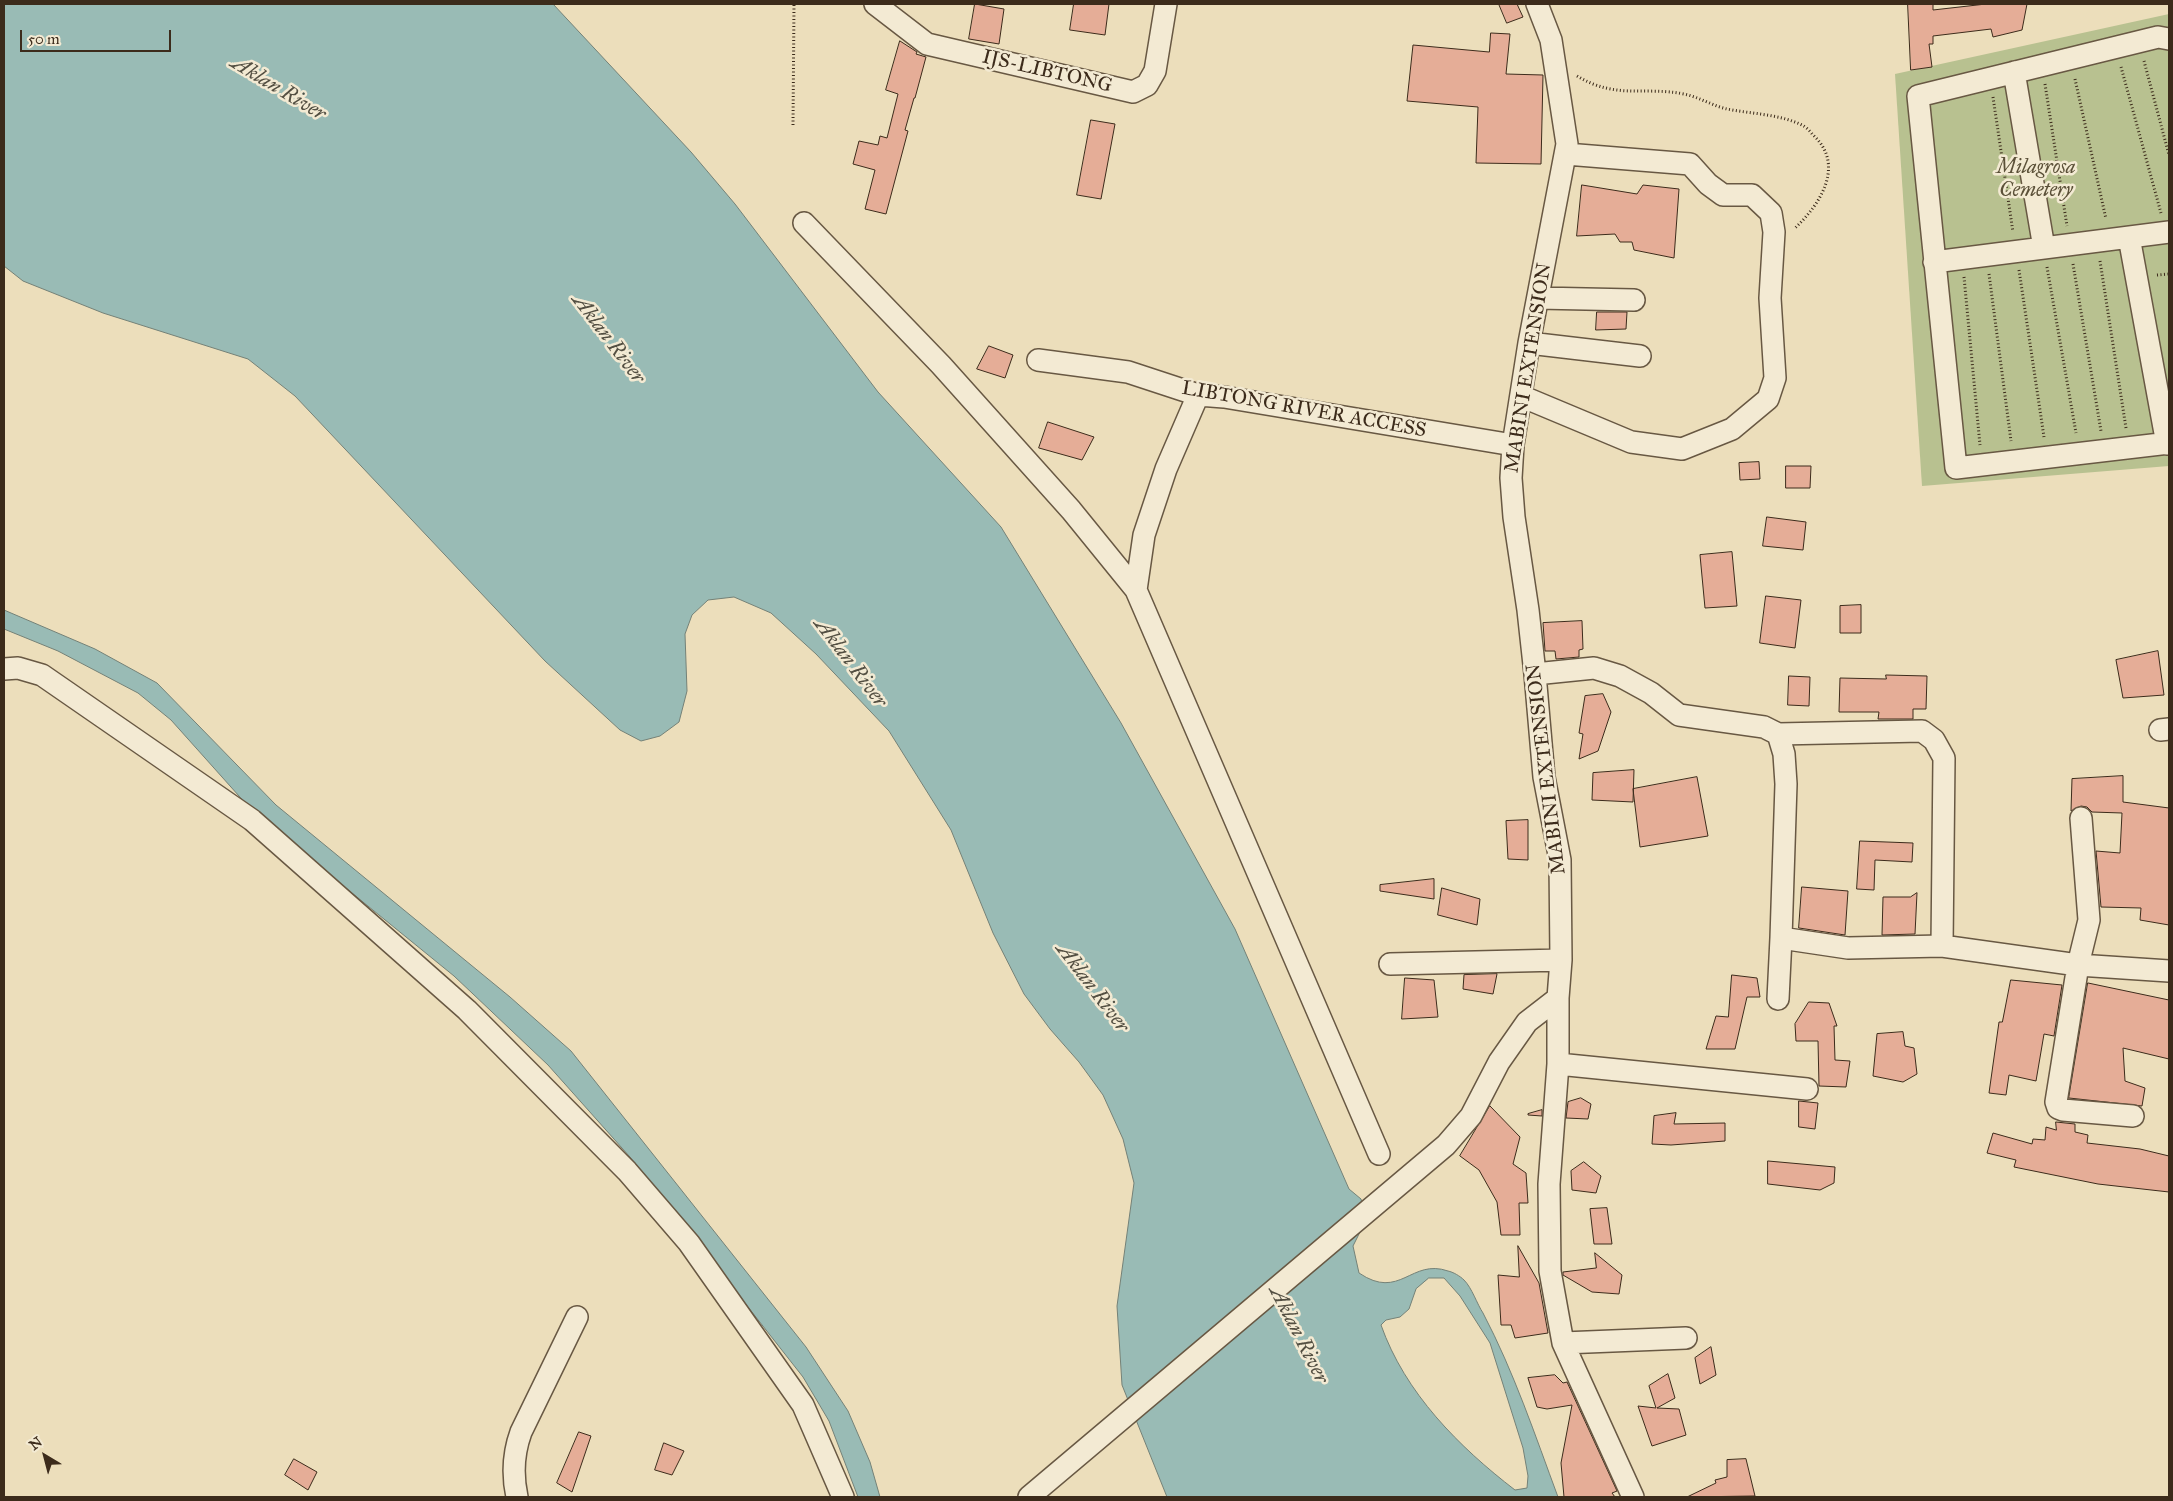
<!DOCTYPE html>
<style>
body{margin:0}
#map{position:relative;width:2173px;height:1501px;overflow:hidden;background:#ecdebb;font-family:"IM FELL Great Primer",serif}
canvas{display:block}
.frame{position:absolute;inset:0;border:5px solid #3c2b1b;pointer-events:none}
.north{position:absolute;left:20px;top:1431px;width:50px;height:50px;-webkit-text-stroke:4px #f3ead3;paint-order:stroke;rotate:323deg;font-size:14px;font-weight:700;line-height:20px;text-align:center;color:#3c2b1b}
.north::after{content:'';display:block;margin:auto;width:18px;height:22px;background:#3c2b1b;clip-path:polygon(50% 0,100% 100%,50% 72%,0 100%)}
.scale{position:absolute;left:20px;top:30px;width:151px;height:22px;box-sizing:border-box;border:2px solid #3c2b1b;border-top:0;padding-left:6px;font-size:15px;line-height:18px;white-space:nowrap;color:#3c2b1b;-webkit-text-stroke:4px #f3ead3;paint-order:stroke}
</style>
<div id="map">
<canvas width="2173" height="1501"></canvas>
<div class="frame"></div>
<div class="north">N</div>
<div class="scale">50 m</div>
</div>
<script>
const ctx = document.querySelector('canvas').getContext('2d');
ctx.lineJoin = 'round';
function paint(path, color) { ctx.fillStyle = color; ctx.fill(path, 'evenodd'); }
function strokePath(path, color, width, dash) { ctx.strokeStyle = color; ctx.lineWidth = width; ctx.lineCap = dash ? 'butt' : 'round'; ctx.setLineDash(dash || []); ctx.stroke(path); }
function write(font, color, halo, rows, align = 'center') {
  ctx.font = font + ' "IM FELL Great Primer",serif'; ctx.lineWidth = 5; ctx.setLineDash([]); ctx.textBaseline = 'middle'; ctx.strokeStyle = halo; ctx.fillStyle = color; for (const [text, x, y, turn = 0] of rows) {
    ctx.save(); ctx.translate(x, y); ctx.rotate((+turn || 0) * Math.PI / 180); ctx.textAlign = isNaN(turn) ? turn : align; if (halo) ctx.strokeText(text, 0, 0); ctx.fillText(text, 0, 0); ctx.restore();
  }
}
paint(new Path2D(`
 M2169 14V466L1922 486 1895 74Z`), '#b8c190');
const water = new Path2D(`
 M4 4H553L691 152 735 204 878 392 1001 527 1121 723 1235 929 1349 1189 1361 1199 1366 1220 1353 1246 1359 1273C1400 1301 1411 1258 1448 1271 1453 1272 1460 1276 1464 1280 1472 1288 1477 1304 1483 1313 1514 1372 1535 1435 1558 1497H1167L1122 1385 1117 1306 1134 1183 1123 1139 1103 1095 1079 1062 1050 1029 1024 994 993 933 951 830 889 731 816 654 771 613 734 597 708 600 692 615 685 634 687 691 679 722 660 736 641 741 620 730 545 661 295 396 248 359 103 313 23 281 4 266ZM1429 1278H1444L1460 1296 1490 1343 1523 1448 1528 1476 1527 1488 1515 1490C1459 1447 1405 1393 1381 1325L1386 1320 1400 1317 1409 1309 1416 1289Z
 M4 610 95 649 157 683 276 805 510 997 571 1051 806 1347 848 1411 870 1462 880 1497H858L829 1421 803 1377 630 1157 548 1065 454 976 256 815 171 720 138 693 58 651 4 629Z`);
paint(water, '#99bbb5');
strokePath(water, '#748177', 1);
const building = new Path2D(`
 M975 4 1004 9 999 44 969 39Z
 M1074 4H1109L1105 35 1070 30Z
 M1499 4H1517L1523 17 1507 23Z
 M1908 4H1933V10L1986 4H2027L2022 30 1993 37 1991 29 1933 36V44H1929L1932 67 1911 70Z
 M1491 33 1510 34 1506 74 1543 75 1541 164 1476 163 1478 107 1407 101 1413 45 1489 52Z
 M900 41 917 52 916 54 926 57 915 98H914L905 130 908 131 886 214 865 209 875 170 853 164 859 141 878 145 880 136 887 138 898 94 886 90Z
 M1091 120 1115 124 1101 199 1077 195Z
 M1582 185 1637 194 1643 185 1679 189 1674 258 1634 250 1632 242H1620L1615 234 1577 236Z
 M1597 312H1627L1626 329 1596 330Z
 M989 346 1013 355 1005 378 977 369Z
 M1048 422 1094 437 1082 460 1039 448Z
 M1759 462 1760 479 1740 480 1739 463Z
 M1786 466H1811L1810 488H1786Z
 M1767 517 1806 522 1803 550 1763 546Z
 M1732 552 1737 606 1705 608 1700 555Z
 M1766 596 1801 600 1795 648 1760 643Z
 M1861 605V633H1840V606Z
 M1582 621 1583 649 1579 650V657L1556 659 1555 651H1545L1543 623Z
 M2158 651 2164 695 2123 698 2116 660Z
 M1886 675 1927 676 1926 709H1913V719H1878L1879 712H1839L1840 678 1886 679Z
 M1789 676 1810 677 1809 706 1788 705Z
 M1603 694 1611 712 1598 751 1579 759 1583 734 1579 733 1585 696Z
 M1634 770 1633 802 1592 800 1593 773Z
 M2123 776V802L2169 808V925L2140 920 2141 908 2101 907 2096 851 2120 853 2122 813 2092 812 2087 807 2081 806 2071 811 2072 779Z
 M1697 777 1708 836 1640 847 1633 789Z
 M1528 820V860L1508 859 1506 821Z
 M1860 841 1913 843 1912 862 1875 860 1874 890 1857 889Z
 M1434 879V899L1380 891V885Z
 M1802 887 1848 891 1845 935 1799 928Z
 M1442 888 1480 899 1477 925 1438 915Z
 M1917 893 1915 934 1882 935 1883 897H1910Z
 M1497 974 1493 994 1463 989 1464 975Z
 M1732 975 1757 978 1760 997H1747L1735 1049H1706L1716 1016 1728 1017Z
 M1405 978 1434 980 1438 1017 1402 1019Z
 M2011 980 2062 985 2054 1036 2044 1034 2036 1081 2009 1075 2006 1095 1989 1093 1999 1022H2002Z
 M2088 983 2169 1000V1059L2123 1048 2125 1081 2145 1088 2142 1106 2069 1098Z
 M1809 1002 1829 1003 1837 1026H1834L1835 1060 1850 1061 1846 1087 1819 1086 1818 1041H1796L1795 1024Z
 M1903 1032 1905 1046 1914 1048 1917 1074 1903 1082 1873 1076 1877 1034Z
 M1581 1098 1591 1104 1588 1119 1566 1118 1568 1102Z
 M1799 1101 1818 1103 1815 1129 1799 1127Z
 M1490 1106 1520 1137 1513 1164 1526 1173 1528 1203H1519L1520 1235H1501L1497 1202 1479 1170 1460 1156Z
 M1542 1110V1116L1528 1115V1114Z
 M1676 1113 1674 1124 1725 1123V1141L1671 1145 1652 1144 1654 1116Z
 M2056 1122 2075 1124V1132L2088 1135 2087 1143 2140 1149 2169 1156V1192L2098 1184 2014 1167 2016 1160 1987 1153 1993 1133 2032 1144 2033 1139 2045 1140 2046 1127 2056 1130Z
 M1768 1161 1835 1167 1834 1183 1820 1190 1768 1184Z
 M1584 1162 1601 1176 1596 1193 1572 1190 1571 1171Z
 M1607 1208 1612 1244H1594L1590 1209Z
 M1518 1246 1539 1283 1548 1333 1515 1338 1511 1325H1501L1498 1275 1519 1277Z
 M1595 1253 1622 1275 1619 1294 1592 1292 1563 1275V1272L1596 1268Z
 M1711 1347 1716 1375 1700 1384 1695 1358Z
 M1668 1374 1675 1398 1657 1408 1679 1409 1686 1435 1652 1446 1638 1406 1656 1408 1649 1386Z
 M1555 1375 1563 1383 1567 1382 1617 1491 1612 1493 1615 1497H1564L1561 1463 1572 1405 1547 1409 1537 1407 1528 1378Z
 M579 1432 591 1436 572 1492 557 1483Z
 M664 1443 684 1451 672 1475 655 1470Z
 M294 1459 317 1472 308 1490 285 1475Z
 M1746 1459 1755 1496 1687 1497 1716 1483 1715 1480 1727 1477V1460Z`);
paint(building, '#e5ad97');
strokePath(building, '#3c2b1b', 1);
const minor = new Path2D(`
 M875 4 927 44 1133 92 1147 85 1155 71 1166 4
 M1537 4 1551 40 1567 144 1529 343 1513 445 1511 478 1514 517 1528 610 1535 674 1544 777 1560 860 1561 960 1558 998V1064L1549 1184 1550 1271 1563 1343 1633 1497
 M2169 39 2158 37 1918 96 1956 468 2169 443
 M2014 72 2044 248
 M804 223 941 365 1071 510 1136 590 1379 1154
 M2129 237 2167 444
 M1934 262 2169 232
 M1538 298 1634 300
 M1529 343 1640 356
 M1038 360 1128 372 1198 395 1224 397 1513 445
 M1521 396 1631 442 1682 449 1732 429 1768 399 1775 378 1770 298 1774 232 1771 213 1752 195H1723L1708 184 1690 164 1566 154
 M1136 590 1144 535 1166 469 1198 395
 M4 669 18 668 42 675 252 820 467 1010 627 1171 689 1243 803 1405 843 1497
 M1535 674 1594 668 1620 676 1651 693 1679 715 1764 727 1778 734 1784 754 1786 784 1781 938 1848 948 1942 946 2078 965 2169 971
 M2160 730 2169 729
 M1778 734 1922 731 1934 740 1944 758 1942 946
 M2081 818 2089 920 2078 965 2056 1102 2058 1108 2063 1110 2133 1116
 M1390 964 1561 960
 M1778 999 1781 938
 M1558 1064 1807 1089
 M1563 1343 1686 1338
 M517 1497C512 1474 513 1454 521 1432L577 1317
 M1029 1497 1446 1145 1471 1116 1499 1062 1527 1022 1558 998`);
strokePath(minor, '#685843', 24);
strokePath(new Path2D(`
 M2144 61 2169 155
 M2121 67 2161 213
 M1577 76C1617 100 1644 86 1684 94 1699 97 1713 106 1727 109 1752 114 1779 114 1802 125 1806 127 1810 131 1813 135 1846 165 1820 205 1794 229
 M2075 79 2106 219
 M2045 84 2067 226
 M1993 97 2013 232
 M793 125 794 4
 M2100 261 2126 428
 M2073 264 2101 431
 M2047 267 2076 433
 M2019 270 2044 437
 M1989 274 2011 441
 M2157 275 2169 274
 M1964 277 1980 445`), '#3c2b1b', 3, [1, 2.5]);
strokePath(minor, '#f3ead3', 21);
write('20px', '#3c2b1b', '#f3ead3', [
 ["IJS-LIBTONG",1047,72,13],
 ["MABINI EXTENSION",1529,368,-81],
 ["LIBTONG RIVER ACCESS",1304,410,10],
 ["MABINI EXTENSION",1547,769,-97]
]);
write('italic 20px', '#5b5038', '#f3ead3', [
 ["Milagrosa",2036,168],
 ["Cemetery",2036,191]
]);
write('italic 21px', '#534f42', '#f3ead3', [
 ["Aklan River",278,89,31],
 ["Aklan River",608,339,53],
 ["Aklan River",850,663,53],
 ["Aklan River",1092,988,53],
 ["Aklan River",1298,1335,63]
]);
</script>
